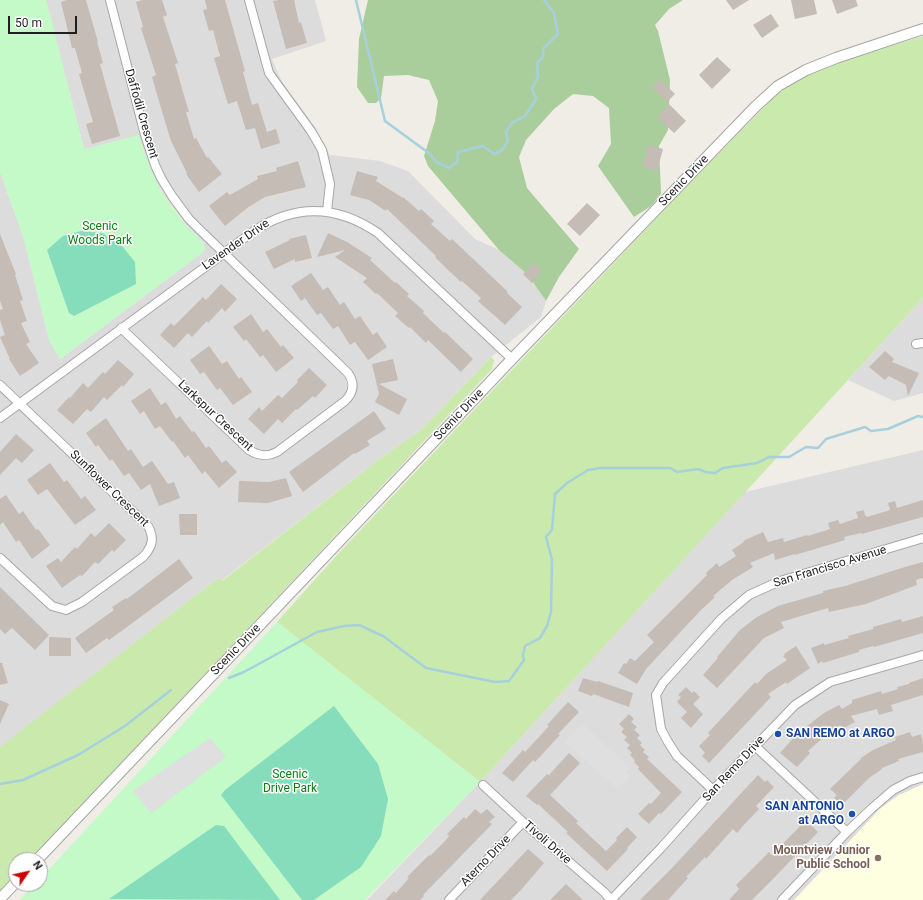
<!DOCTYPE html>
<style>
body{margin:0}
#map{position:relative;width:923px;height:900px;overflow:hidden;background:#f0ece6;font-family:Roboto,sans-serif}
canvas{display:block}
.north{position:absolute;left:8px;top:852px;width:40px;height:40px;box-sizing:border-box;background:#fff;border:1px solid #a5a5a5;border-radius:50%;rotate:56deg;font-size:11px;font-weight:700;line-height:16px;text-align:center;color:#1f1f1f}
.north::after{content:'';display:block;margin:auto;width:14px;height:18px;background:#cb0403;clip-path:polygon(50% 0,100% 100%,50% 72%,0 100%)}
.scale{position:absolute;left:8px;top:16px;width:69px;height:18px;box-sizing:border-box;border:2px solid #1f1f1f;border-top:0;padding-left:5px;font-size:12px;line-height:14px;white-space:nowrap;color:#1f1f1f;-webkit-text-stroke:3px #fff;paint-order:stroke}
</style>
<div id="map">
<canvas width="923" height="900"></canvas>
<div class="north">N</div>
<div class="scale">50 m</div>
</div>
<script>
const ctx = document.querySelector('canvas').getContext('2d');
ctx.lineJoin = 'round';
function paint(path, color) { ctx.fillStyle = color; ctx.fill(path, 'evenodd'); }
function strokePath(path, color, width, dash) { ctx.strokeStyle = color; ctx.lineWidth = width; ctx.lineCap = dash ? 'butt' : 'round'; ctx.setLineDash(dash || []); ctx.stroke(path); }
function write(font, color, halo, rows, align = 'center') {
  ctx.font = font + ' Roboto,sans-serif'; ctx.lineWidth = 3; ctx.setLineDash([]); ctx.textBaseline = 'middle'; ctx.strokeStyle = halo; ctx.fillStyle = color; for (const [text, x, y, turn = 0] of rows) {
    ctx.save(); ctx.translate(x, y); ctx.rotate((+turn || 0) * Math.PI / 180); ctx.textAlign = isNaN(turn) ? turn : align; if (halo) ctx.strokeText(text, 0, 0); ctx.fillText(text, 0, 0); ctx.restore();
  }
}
paint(new Path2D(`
 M46 0H315L326 41 272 59 281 80 317 130 330 155 380 161 408 171 475 239 499 250 528 275 546 301 541 317 491 357 421 430 382 457 221 581 218 578 97 672 7 754 0 757V172L23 236 49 340 60 359 202 253 204 243 186 225 168 201 155 180 146 159 84 149Z
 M923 298V393L894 401 848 380Z
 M923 450V784L882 807 794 900H367L480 782 745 492Z`), '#dddcdc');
paint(new Path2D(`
 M923 784V900H794L882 807 899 795Z`), '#feffe0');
paint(new Path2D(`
 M923 36V298L480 782 277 622 337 555 491 392 690 183 772 99 797 79 827 66Z
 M491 357 494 360 492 369 30 860H16V875L0 892V747L218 578 222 581 382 457 421 430Z`), '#cae9ac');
paint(new Path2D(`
 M368 0H683L669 9 655 25 658 31 670 80 668 130 659 146 661 194 651 206 634 217 598 166 611 144 609 108 593 96 573 94 554 109 526 140 519 157 527 188 579 249 559 277 546 301 528 275 499 250 428 166 424 156 435 121 438 101 429 80 408 75 384 76 381 98 376 103H368L357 87 359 39Z`), '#aace9b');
paint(new Path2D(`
 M0 0H46L84 149 139 135C146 158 154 182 169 203 175 210 180 218 186 225 193 233 202 239 206 249L202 253 60 359 49 340 23 236 0 172Z
 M277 622 480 782 365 900H20L35 884H40V879Z`), '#c4f9c8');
paint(new Path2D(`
 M81 231 102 233 122 246 135 262 136 284 74 316 69 313 47 250 63 236Z
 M334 706 378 764 388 799 381 836 361 867 314 900H302L221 795 225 790Z
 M216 825 224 826 280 900 109 899Z`), '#85ddbc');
paint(new Path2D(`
 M583 724 630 767 626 772 630 776 618 790 564 742Z
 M210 738 226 757 151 813 133 791Z`), '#dfdfdf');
strokePath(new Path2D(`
 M356 0 385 121 430 154 436 162 449 168 457 162 458 152 483 146 494 154 501 151 508 141 506 132 512 123 525 116 536 99 532 88 538 77 537 63 543 57V49L558 34 554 13 544 0
 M229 678 244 672 317 632 344 626 359 625 383 636 426 668 495 682 509 681 524 660 523 655 525 646 540 638 547 626 551 612 552 560 546 537 552 530 555 494 567 483 588 470 601 468H670L677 472 698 469 706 472 715 473 723 468 757 463 769 457H789L806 447 818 448 826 439 865 427 871 431 888 429 918 416 923 417
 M0 784 23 780 78 755 125 726 171 690`), '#a7d0dd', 2.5);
paint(new Path2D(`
 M67 0H86L98 42H97L103 63 100 64 120 136 92 144 86 124 93 122 79 74 82 73 75 48H72L61 2Z
 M142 0H162L167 15 163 17 178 63 175 64 183 92 189 112H186L194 139 196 138 207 158 208 157 222 174 199 192 186 174 187 173 171 141 164 118 152 77 156 75 141 28 143 27 136 2Z
 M205 0H225L245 71 243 72 252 105 258 103 267 132 276 129 280 143 261 149 255 128 246 130 237 101 228 104 214 58 220 56 213 30 209 31 203 10 207 9Z
 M279 0H294L299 23 301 22 307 43 286 49 273 1Z
 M726 0H749L733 10Z
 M791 0H814L817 14 795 19Z
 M832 0H856L858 6 837 14Z
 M771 14 779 26 762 38 753 25Z
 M717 57 731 70 712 89 699 75Z
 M660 79 675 94 667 102 652 87Z
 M669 104 686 121 674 133 657 117Z
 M648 145 663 149 657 171 642 167Z
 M298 161 306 187 265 197 247 208 225 226 209 206 227 192 230 195 258 179 257 176 277 171 276 168Z
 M357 171 378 177 376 181 403 198V197L419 211 421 209 434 221 431 224 450 241 452 239 508 292 507 293 522 307 505 325 478 301 481 298 462 281 461 282 448 270 435 257 436 256 387 209 386 211 369 200 350 195Z
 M587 203 600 215 580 236 567 224Z
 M328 233 347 242 372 258 370 260 395 283 396 282 409 294 407 296 424 311 423 313 444 333 445 332 473 359 461 372 428 340 426 343 410 327 409 328 395 316 398 313 377 293 376 294 363 282 367 278 335 257 345 250 317 257Z
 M0 234 16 274 15 275 23 300 20 301 27 321 21 323 30 342 26 344 39 363 20 376 9 359H10L0 337 5 335 0 320V310L3 309 0 301Z
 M306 235 312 258 295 262V259L274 269 265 252 290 240 289 239Z
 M534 263 542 271 537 276 538 277 532 283 523 274Z
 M311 273 323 290 328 287 340 305 344 302 355 319 360 316 373 335 377 332 387 347 368 360 355 342 350 345 338 326 333 329 321 313 317 315 305 298 301 301 291 286Z
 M221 284 237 299 225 312 222 308 208 323 207 321 192 337 188 333 174 348 160 335 171 323 174 326 203 297 206 300Z
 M251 314 263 332 267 329 281 347 283 345 294 358 276 372 263 355 260 357 246 339 244 341 233 327Z
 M209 346 222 364 227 361 239 379 241 377 252 392 233 405 220 388 217 390 204 372 200 374 190 360Z
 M885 351 894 359 892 362 919 373 908 396 906 385 889 376 885 380 869 367Z
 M393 359 398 380 379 384 407 399 399 415 375 402 379 394 372 364Z
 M118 360 134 374 123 387 122 385 107 400 104 397 91 412 87 409 73 424 57 410 69 397 70 398 83 383 88 388 103 372 105 374Z
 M309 368 327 385 315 398 313 396 297 410 296 409 282 423 278 419 264 434 248 419 259 407 262 411 278 395 282 398 298 382 297 380Z
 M150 388 161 405 166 402 176 419 180 416 192 432 194 431 206 448 209 446 222 463 226 460 237 472 219 488 205 471 202 474 188 455 185 458 173 441 172 442 160 426 155 429 144 411 140 414 131 401Z
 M374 411 386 429 367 441 370 445 355 454 354 453 303 492 289 472Z
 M106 418 128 451 131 449 143 467 152 461 168 484 174 482 180 498 159 506 150 484 141 490 129 473 124 476 112 459 110 461 98 445 96 447 86 433Z
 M16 434 34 450 22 463 16 458 0 475V452Z
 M50 463 64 482 67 480 81 499 85 496 96 510 75 525 47 489 38 495 27 480Z
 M286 478 292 496 268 503 238 502 239 481 269 482Z
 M6 495 19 514 23 511 36 530 38 529 50 545 32 559 19 540 16 542 3 522 0 525V499Z
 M923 500V517L862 534 861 533 844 537 845 540 795 555V554L775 560 774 553 750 563 753 567 732 580 713 596 715 597 700 611 646 669 637 684 618 673 624 663 626 664 630 658 635 661 654 642 647 635 707 575 706 573 717 563 719 567 736 556 732 550 744 542 743 541 763 532 768 542 783 538 784 542 807 535 808 536 830 529 828 523 838 520 840 524 858 518 856 512 864 510 865 516H867V517L890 510 888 503 895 501 897 508Z
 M179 514H197V535H180Z
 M109 523 126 540 114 552 112 550 98 564 95 562 82 576 80 575 62 588 46 566 58 558 61 562 75 547 77 549 91 533 95 537Z
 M179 559 193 578 123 630 109 640 107 638 86 653 75 638 114 610 112 607 126 598 127 599Z
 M923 562V578L916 580 917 585 866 604 829 612 828 608 781 622 784 628 764 638 717 688 703 675 718 658 717 657 740 630 757 617 778 606 823 593V591L845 586 905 567Z
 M0 587 49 635 35 650 12 628 5 634 0 629Z
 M923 616V633L874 647 873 646 859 650V652L823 663 822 661 818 664 811 648 824 643V645L849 638 848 636 873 629V627L901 619 902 622Z
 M49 637 71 638V656H49Z
 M796 646 810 668 787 684 786 682 768 694 771 697 709 763 702 756 705 753 699 746 710 735 708 733 755 682 757 684 766 674 787 660 783 656 785 655 784 654Z
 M0 663H2L8 683 0 685Z
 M583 678 597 682 598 681 633 693 629 707 593 694 592 696 578 691Z
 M923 678V695L891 705 893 711 879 715 877 709 851 716 855 722 842 729 840 725 823 738 808 751 810 753 797 767 780 753 797 734 824 713 839 705 842 709 852 703V700L881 691 882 694 898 689 897 687 909 684V683Z
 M686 687 692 693 694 691 700 697 693 704 703 714 691 728 681 718 687 712 677 702 681 697 678 695Z
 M0 700 9 704 0 724Z
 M568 702 579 712 558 734 560 735 548 748 535 762 533 760 513 782 502 773 523 750 525 752 539 737 549 726 547 725Z
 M629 714 634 719 631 722 637 727 634 730 640 735 637 738 642 743 640 745 645 750 643 752 649 757 647 759 682 792 661 814 659 813 649 824 638 814 649 803 651 804 661 793 638 769 639 767 634 762 635 760 630 755 632 753 627 748 630 745 624 740 627 737 621 732 624 729 619 724Z
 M910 732 912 737 921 734 923 743V752L898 759 899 761 882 768V769L869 778 842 805 834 798 837 795 830 789 861 759V758L873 750 896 740 895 737Z
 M569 753 580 763 550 795 578 821 576 823 606 851 617 840 616 838 627 827 637 837 627 848 628 849 607 871 566 833 568 832 538 804 537 805 526 796 547 774 549 775Z
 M758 775 765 782 767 780 774 787 756 806 759 809 742 827 737 833 733 829 706 859 705 857 686 877 688 878 668 900H640L673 867Z
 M475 809 481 814 487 809 495 817 489 822 492 824 423 895 424 896 420 900H385L394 891 396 893 409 878 407 877 429 855 430 856 446 840 449 836 447 834 464 817 466 819Z
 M806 820 818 832 770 882 752 900H729L739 889 736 885 769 852 772 855Z
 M528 849 544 863 520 891 511 900H480Z
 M566 884 583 900H550Z`), '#c4bcb5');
const minor = new Path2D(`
 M110 0 145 135 155 165 161 178 172 196 189 219 199 229 348 373C355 383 354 392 345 401L277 452C267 457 259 456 249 450L121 328
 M249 0 269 73 311 131 322 150 330 184 327 211
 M916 344 923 343
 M0 385 148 526C155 539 152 547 143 557L82 602 66 610 52 606 0 558
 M0 418 254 231C296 203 337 205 378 233L512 359
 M755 746 847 832
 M483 785 523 822 604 892 611 900
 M713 790 677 756 668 742 661 729 656 695 663 683 721 619 749 595 780 581 923 538
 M449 900 523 822
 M611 900 661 848 713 790 795 705 830 682 923 655
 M782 900 847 832 871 809 893 790 910 781 923 777`);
const tertiary = new Path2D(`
 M37 860 512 359 755 107 778 86 806 70 836 58 923 29
 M0 899 16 882`);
strokePath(minor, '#a6a6a6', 10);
strokePath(tertiary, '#a6a6a6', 12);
strokePath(minor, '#fff', 8);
strokePath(tertiary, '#fff', 10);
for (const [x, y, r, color] of [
 [778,734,4,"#1a4fb4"],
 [852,814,4,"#1a4fb4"],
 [878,858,4,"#8d6e63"]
]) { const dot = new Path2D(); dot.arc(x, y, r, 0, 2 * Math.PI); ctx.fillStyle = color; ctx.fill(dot); strokePath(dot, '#fff', 1.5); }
write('12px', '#1f1f1f', '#fff', [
 ["Daffodil Crescent",141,114,74],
 ["Scenic Drive",684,181,-46],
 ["Lavender Drive",236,245,-35],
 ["Scenic Drive",459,415,-46],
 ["Larkspur Crescent",215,416,43],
 ["Sunflower Crescent",109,489,44],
 ["San Francisco Avenue",830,567,-17],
 ["Scenic Drive",236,650,-46],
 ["San Remo Drive",734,769,-47],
 ["Tivoli Drive",547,843,41],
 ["Aterno Drive",486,861,-46]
]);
write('12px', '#0d7d17', '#fff', [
 ["Scenic",100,227],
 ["Woods Park",100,241],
 ["Scenic",290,775],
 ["Drive Park",290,789]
]);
write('bold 12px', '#164399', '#fff', [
 ["SAN REMO at ARGO",786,734],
 ["SAN ANTONIO",844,807,"right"],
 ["at ARGO",844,821,"right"]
], 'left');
write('bold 12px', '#785e54', '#fff', [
 ["Mountview Junior",870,851],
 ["Public School",870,865]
], 'right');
</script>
